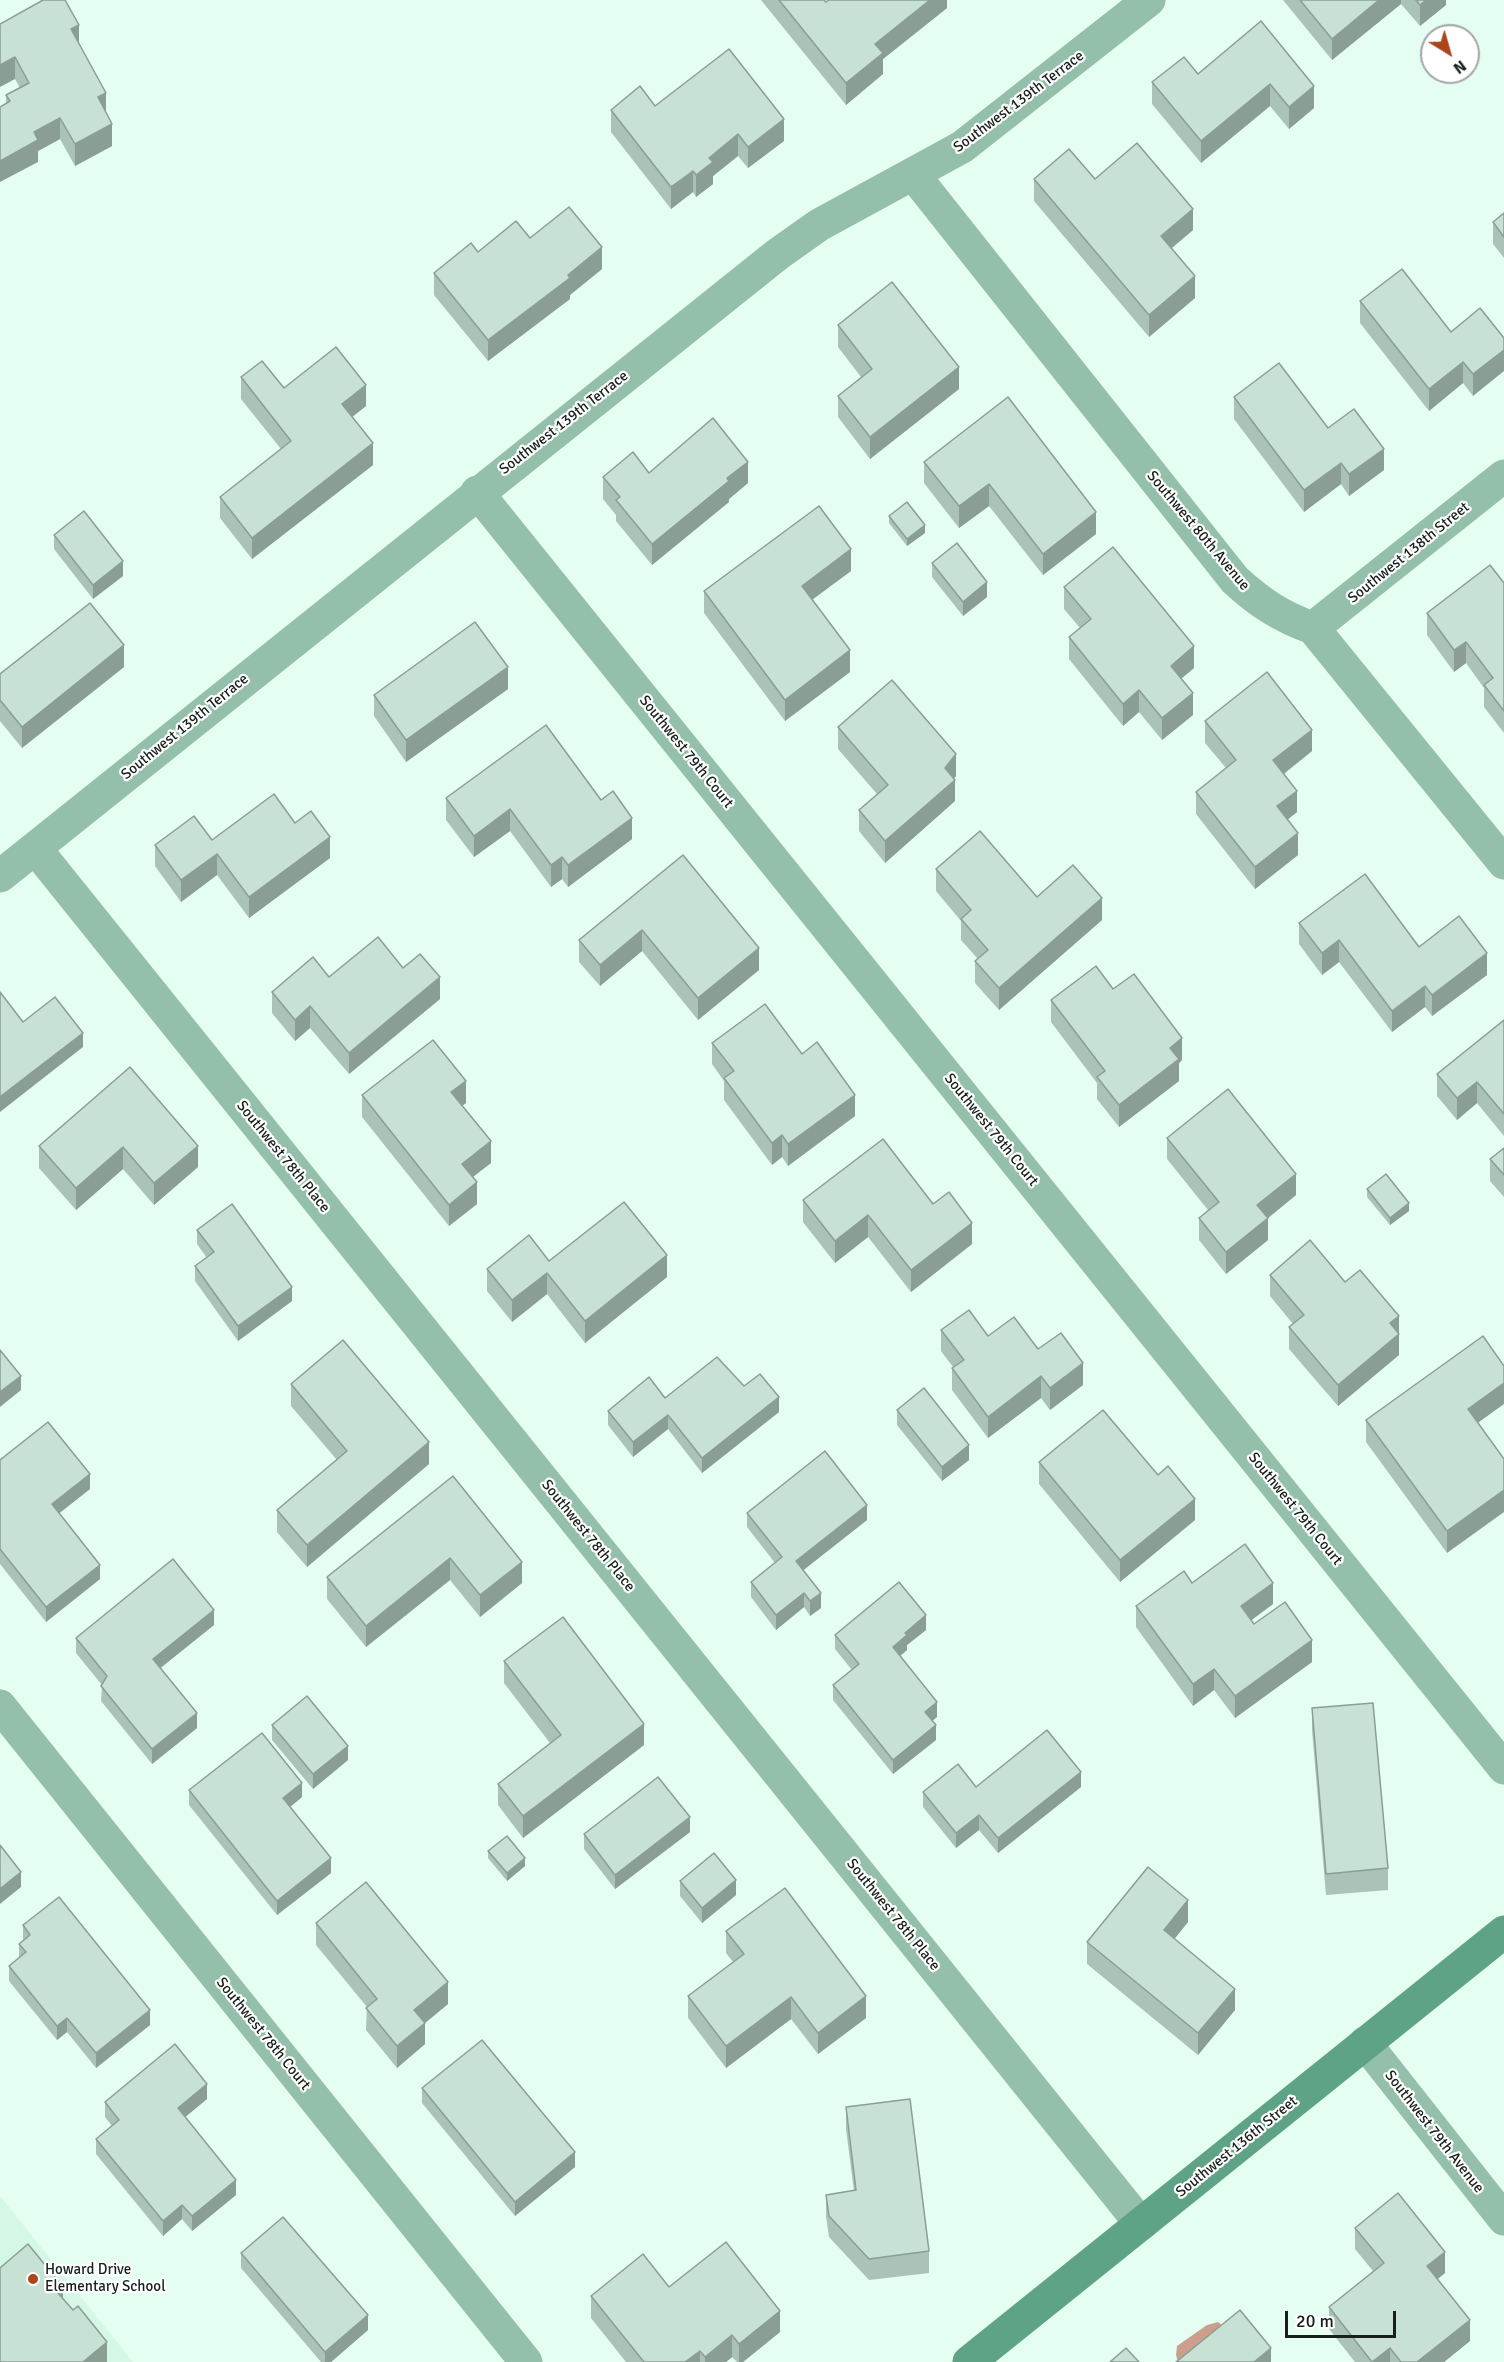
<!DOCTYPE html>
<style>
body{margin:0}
#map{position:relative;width:1504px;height:2362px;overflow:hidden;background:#e4fef2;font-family:Signika,sans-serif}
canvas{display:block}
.north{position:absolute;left:1420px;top:24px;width:60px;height:60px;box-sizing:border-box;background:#fff;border:2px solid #a2a6a4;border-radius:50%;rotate:143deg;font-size:16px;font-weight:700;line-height:24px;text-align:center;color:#17201c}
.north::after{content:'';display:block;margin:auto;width:21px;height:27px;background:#ab451b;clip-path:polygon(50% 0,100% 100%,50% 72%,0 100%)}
.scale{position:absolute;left:1285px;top:2311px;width:111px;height:27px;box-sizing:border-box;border:3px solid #17201c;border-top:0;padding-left:8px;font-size:18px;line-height:21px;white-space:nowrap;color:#17201c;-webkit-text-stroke:4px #fff;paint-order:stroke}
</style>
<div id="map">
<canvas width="1504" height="2362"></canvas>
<div class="north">N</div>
<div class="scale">20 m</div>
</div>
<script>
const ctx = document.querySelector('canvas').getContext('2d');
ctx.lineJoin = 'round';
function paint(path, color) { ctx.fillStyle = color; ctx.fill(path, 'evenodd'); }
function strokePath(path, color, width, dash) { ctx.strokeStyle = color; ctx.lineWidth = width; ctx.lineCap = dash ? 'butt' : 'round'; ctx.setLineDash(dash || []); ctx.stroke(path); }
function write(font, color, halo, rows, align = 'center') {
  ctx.font = font + ' Signika,sans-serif'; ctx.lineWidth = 4.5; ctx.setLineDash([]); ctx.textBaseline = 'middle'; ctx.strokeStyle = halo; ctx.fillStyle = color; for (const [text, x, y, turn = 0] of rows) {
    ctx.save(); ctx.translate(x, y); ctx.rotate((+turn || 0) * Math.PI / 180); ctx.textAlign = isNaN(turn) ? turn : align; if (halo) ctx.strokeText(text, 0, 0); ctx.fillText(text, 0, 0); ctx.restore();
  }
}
paint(new Path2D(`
 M0 2196 133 2362H0Z`), '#d4f7e6');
paint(new Path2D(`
 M1218 2322 1228 2330 1178 2362 1176 2355 1177 2346 1207 2325Z`), '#cd9e8d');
strokePath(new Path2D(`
 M913 174 1235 580C1259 602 1281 617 1313 628L1504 863
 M477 492 1504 1768
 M1313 628 1504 476
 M35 848 1141 2224
 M0 876 778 254 819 225 962 147 1149 0
 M0 1706 526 2362
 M1365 2043 1504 2219`), '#94bfab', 33);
strokePath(new Path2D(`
 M969 2362 1504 1932`), '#5fa387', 33);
paint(new Path2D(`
 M761 0H824L826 2 947 0V8L883 59V74L846 105Z
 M1283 0H1446V5L1420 26 1401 4 1332 60Z
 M1261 21 1314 108 1289 129 1270 106 1201 163 1152 104V82L1198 74Z
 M0 24 79 42 106 113 112 146 75 166 60 139 38 151V162L6 103V95L20 88 15 79Z
 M655 106 784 141 748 168 738 156 713 176V184L696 197 693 192 671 209 611 132V110Z
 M1034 179 1193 230 1172 248 1195 298 1149 337 1034 201Z
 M1504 213V258L1493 244V222Z
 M530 238 602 269 570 295V299L488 361 434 295V273L478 252Z
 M1360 301 1451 332 1480 308 1473 396 1463 383 1429 411 1360 323Z
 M838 325 959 389 870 459 838 417V396L861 377 838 347Z
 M241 377 366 406 352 417 373 465 252 559 220 518V497L281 449 241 399Z
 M1008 397 1096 534 1043 575 989 506 959 528 924 483V462Z
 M1234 397 1384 470 1349 496 1341 484 1304 512 1234 419Z
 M649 473 748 483 729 499V502L652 565 616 521V515L603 499V477Z
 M889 516 925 533 907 546 889 523Z
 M54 535 123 576 93 599 54 549Z
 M932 563 987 597 963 616 932 577Z
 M851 571 812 600 850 672 785 721 704 613V591Z
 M1504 583V733L1484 707V688L1466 663 1454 672 1427 635V613Z
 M1064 587 1194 668 1181 679 1193 715 1162 740 1139 712 1123 726 1069 659V637L1080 628 1064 609Z
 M124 667 22 748 0 721V674Z
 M508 689 406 762 374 716V695Z
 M1205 721 1312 751 1284 774 1297 812 1287 820 1298 855 1255 889 1196 814V792L1226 768 1205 743Z
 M838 727 956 776 954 778 955 801 885 863 859 831V810L877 794 838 749Z
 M446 798 601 800 632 839 568 887 562 879 551 887 510 831 474 857 446 820Z
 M295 823 330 858 249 918 217 875 181 902 155 866V845L212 840Z
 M683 855 759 970 698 1020 642 951 600 986 579 962V940Z
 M936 869 1037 897 1102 920 999 1010 975 983V961L978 959 961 940V921L936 891Z
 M1299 923 1419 947 1487 975 1432 1016 1425 1007 1392 1032 1339 962 1322 975 1299 944Z
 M403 968 440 999 349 1074 310 1028 295 1041 272 1013V992L329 977Z
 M1113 989 1182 1060 1179 1063V1081L1119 1127 1097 1099V1083L1051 1022V1000Z
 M1504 1020V1136L1477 1103 1457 1120 1437 1096V1074Z
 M712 1043 802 1054 855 1116 788 1166 782 1157 772 1165 724 1100V1081L712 1064Z
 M130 1067 198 1167 154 1205 123 1169 76 1210 39 1168V1146Z
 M362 1095 466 1103 462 1105 491 1163 473 1177 477 1204 449 1226 362 1117Z
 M1167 1138 1296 1195 1268 1218V1240L1226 1274 1199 1240V1218L1208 1210 1167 1159Z
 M1504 1148V1197L1490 1181V1159Z
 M1367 1189 1409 1211 1390 1225 1367 1197Z
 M803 1200 933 1204 972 1244 911 1292 868 1237 835 1263 803 1222Z
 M197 1230 292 1301 238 1341 195 1281V1266L207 1258 197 1244Z
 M549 1261 667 1277 585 1343 547 1294 512 1322 487 1291V1269Z
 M1270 1275 1345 1282 1399 1316V1355L1338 1406 1289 1349V1327L1293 1324 1270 1296Z
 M941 1330 988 1336 1038 1349 1083 1385 1050 1410 1041 1398 988 1438 952 1390V1368L953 1367 941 1351Z
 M291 1384 429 1464 307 1567 277 1532V1510L337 1460 291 1406Z
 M744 1386 779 1412 702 1473 668 1429 633 1457 608 1425V1411L665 1398Z
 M897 1410 969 1460 942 1481 897 1425Z
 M1366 1420 1478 1423 1447 1553 1366 1442Z
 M0 1460 90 1489 59 1513 100 1579 46 1622 0 1564Z
 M1039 1462 1158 1475 1195 1520 1120 1582 1039 1484Z
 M453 1476 522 1583 480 1617 450 1580 366 1647 327 1599V1577Z
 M747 1513 867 1520 803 1570 821 1608 810 1616 804 1607 776 1630 751 1597V1582L775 1563 747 1527Z
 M1192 1583 1273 1604 1251 1620 1254 1624 1312 1662 1235 1718 1214 1690 1193 1706 1136 1627V1606Z
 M214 1625 160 1668 197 1728 152 1764 101 1701 102 1685 76 1653V1638Z
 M926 1630 907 1645V1650L900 1656 937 1717 932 1721 936 1740 893 1774 833 1700V1685L852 1670 835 1649V1635Z
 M504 1661 644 1745 523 1838 498 1805V1784L550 1743 504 1683Z
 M1312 1708 1388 1868V1890L1326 1895 1312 1730Z
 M272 1725 348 1760 313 1789 272 1740Z
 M976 1787H1081L998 1853 979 1830 956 1848 923 1807V1792Z
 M189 1790 302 1797 290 1807 331 1873 277 1915 189 1805Z
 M690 1832 615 1889 584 1849V1834Z
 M488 1851 525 1866 507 1881 488 1858Z
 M680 1881 736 1895 702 1923 680 1896Z
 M1188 1922 1174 1939 1235 2010 1198 2055 1087 1964V1942Z
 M316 1923 448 2004 425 2023V2044L397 2068 366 2030 367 2007 316 1945Z
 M23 1925 150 2025 96 2068 67 2032 57 2040 9 1981V1966L19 1957V1944L23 1941Z
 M726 1931 866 2018 818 2054 791 2019 726 2068 688 2018V1996L733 1962 726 1953Z
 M422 2088 575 2167 515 2216 422 2103Z
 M207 2099 185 2117 236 2195 192 2231 182 2219 163 2236 96 2154V2139L112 2126 105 2117V2102Z
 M846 2107 929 2251V2273L869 2280 829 2237 826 2216V2195L854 2191 846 2129Z
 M1355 2228 1445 2273 1438 2279 1470 2341 1444 2362H1355L1329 2329V2307L1373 2271 1355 2249Z
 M241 2253 368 2330 331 2362H321L241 2268Z
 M669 2287 780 2332 743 2362H737L732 2357 726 2362H626L591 2318V2296Z`), '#abc2b6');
paint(new Path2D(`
 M930 0H947V8L883 59V74L846 105V83L875 44Z
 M1379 0H1401V4L1332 60V39Z
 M1426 0H1446V5L1420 26V5Z
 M79 25V46L71 29Z
 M15 57V79L0 87V65Z
 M1270 84V106L1201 163V141Z
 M1314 86V108L1289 129V107Z
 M106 93V115L98 97Z
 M60 118V139L38 151V162L0 182V161L34 132Z
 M784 119V141L748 168V147Z
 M112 124V146L75 166V144Z
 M738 134V156L713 176V184L696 197V175L709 158Z
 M693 171V192L671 209V187Z
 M1193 209V230L1161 257V236Z
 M602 247V269L570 295V299L488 361V340Z
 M1195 276V298L1149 337V315Z
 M1504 350V371L1473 396V374Z
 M1463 362V383L1429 411V389Z
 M959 367V389L870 459V437Z
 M366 385V406L342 425V404Z
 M373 443V465L252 559V538Z
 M1384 449V470L1349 496V474Z
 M748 462V483L729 499V502L652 565V544L727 478Z
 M1341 463V484L1304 512V490Z
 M989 484V506L959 528V506Z
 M1096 512V534L1043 575V554Z
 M925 525V533L907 546V539Z
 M851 549V571L802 607V586Z
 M123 561V576L93 599V585Z
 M987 582V597L963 616V602Z
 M1466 642V663L1454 672V650Z
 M124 645V667L22 748V727Z
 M1194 646V668L1171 687V666Z
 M850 650V672L785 721V700Z
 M508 667V689L406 762V740Z
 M1139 690V712L1123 726V704Z
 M1193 693V715L1162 740V718Z
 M1312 730V751L1273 782V760Z
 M956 754V776L946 788 955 780V801L885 863V841Z
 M1297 791V812L1277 828V806Z
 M510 809V831L474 857V836Z
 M632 818V839L568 887V865Z
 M1298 833V855L1255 889V867Z
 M330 837V858L249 918V897Z
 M217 854V875L181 902V880Z
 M562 857V879L551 887V865Z
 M1102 898V920L999 1010V988Z
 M642 930V951L600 986V965Z
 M1339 940V962L1322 975V953Z
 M759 948V970L698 1020V998Z
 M1487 953V975L1432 1016V995Z
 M440 977V999L349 1074V1053Z
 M1425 986V1007L1392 1032V1011Z
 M310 1006V1028L295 1041V1020Z
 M83 1033V1047L0 1112V1097Z
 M1182 1038V1060L1179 1063V1081L1119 1127V1105L1170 1048Z
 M466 1081V1103L451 1114V1092Z
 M1477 1082V1103L1457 1120V1098Z
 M855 1095V1116L788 1166V1144Z
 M782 1135V1157L772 1165V1143Z
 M491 1141V1163L462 1185V1164Z
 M198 1146V1167L154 1205V1183Z
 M123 1147V1169L76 1210V1188Z
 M1296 1174V1195L1268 1218V1240L1226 1274V1252L1257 1205Z
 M477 1182V1204L449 1226V1205Z
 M1409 1203V1211L1390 1225V1218Z
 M868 1215V1237L835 1263V1241Z
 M972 1223V1244L911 1292V1270Z
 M667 1255V1277L585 1343V1321Z
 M547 1273V1294L512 1322V1300Z
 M292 1287V1301L238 1341V1326Z
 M1399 1316V1355L1338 1406V1385L1390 1323Z
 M1083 1363V1385L1050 1410V1388Z
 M21 1376V1390L0 1407V1392Z
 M1041 1376V1398L988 1438V1417Z
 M1504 1383V1404L1468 1430V1409Z
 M779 1397V1412L702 1473V1458Z
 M668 1415V1429L633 1457V1442Z
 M429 1442V1464L307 1567V1545Z
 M969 1445V1460L942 1481V1467Z
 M90 1474V1489L52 1519V1504Z
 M1504 1490V1512L1447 1553V1531Z
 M1195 1499V1520L1120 1582V1560Z
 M867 1505V1520L796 1576V1561Z
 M450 1558V1580L366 1647V1626Z
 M522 1562V1583L480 1617V1595Z
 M100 1565V1579L46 1622V1607Z
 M1273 1583V1604L1241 1628V1606Z
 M804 1593V1607L776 1630V1615Z
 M821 1593V1608L810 1616V1601Z
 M214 1610V1625L153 1674V1659Z
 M926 1615V1630L907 1645V1650L893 1662V1647L905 1633Z
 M1312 1640V1662L1235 1718V1696Z
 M1214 1669V1690L1193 1706V1684Z
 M937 1702V1717L925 1727V1712Z
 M197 1713V1728L152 1764V1749Z
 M644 1724V1745L523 1838V1816Z
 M936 1725V1740L893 1774V1760Z
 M348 1746V1760L313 1789V1774Z
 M1081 1772V1787L998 1853V1838Z
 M302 1783V1797L283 1813V1798Z
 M979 1815V1830L956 1848V1833Z
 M690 1817V1832L615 1889V1875Z
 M331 1858V1873L277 1915V1901Z
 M525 1858V1866L507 1881V1873Z
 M21 1872V1887L0 1904V1889Z
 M736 1880V1895L702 1923V1908Z
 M1188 1900V1922L1164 1952V1930Z
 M448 1982V2004L425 2023V2044L397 2068V2046L414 2010Z
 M1235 1989V2010L1198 2055V2033Z
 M866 1996V2018L818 2054V2033Z
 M791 1997V2019L726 2068V2046Z
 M150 2010V2025L96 2068V2053Z
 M67 2018V2032L57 2040V2026Z
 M207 2084V2099L178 2123V2108Z
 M575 2152V2167L515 2216V2202Z
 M236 2180V2195L192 2231V2216Z
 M182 2205V2219L163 2236V2221Z
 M1445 2252V2273L1427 2287V2266Z
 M63 2287V2315L57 2292Z
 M780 2311V2332L743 2362H739V2344Z
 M368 2315V2330L331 2362H325V2352Z
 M1470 2320V2341L1444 2362H1417Z
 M732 2335V2357L726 2362H705V2357Z
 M107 2342V2362H83Z
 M1271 2348V2362H1254Z
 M1390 2348V2362H1373Z
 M700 2351V2362H685Z`), '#8b9e94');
const building = new Path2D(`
 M43 0H65L79 25 71 29 106 93 98 97 112 124 75 144 60 118 34 132 38 140 0 161V107L10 101 6 95 29 83 15 57 0 65V24Z
 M779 0H824L826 2 829 0H930L875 44 883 53 846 83Z
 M1300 0H1379L1332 39Z
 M1416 0H1426L1420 5Z
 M1261 21 1314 86 1289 107 1270 84 1201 141 1152 82 1184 57 1198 74Z
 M729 49 784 119 748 147 738 134 709 158 713 162 696 175 693 171 671 187 611 110 640 86 655 106Z
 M1137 143 1193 209 1161 236 1195 276 1149 315 1034 179 1069 149 1095 179Z
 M569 207 602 247 568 275 570 278 488 340 434 273 471 243 478 252 516 221 530 238Z
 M1504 213V237L1493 222Z
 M1402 269 1451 332 1480 308 1504 338V350L1473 374 1463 362 1429 389 1360 301Z
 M892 282 959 367 870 437 838 396 872 369 838 325Z
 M336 347 366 385 342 404 373 443 252 538 220 497 291 441 241 377 262 361 284 388Z
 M1279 363 1328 428 1354 409 1384 449 1349 474 1341 463 1304 490 1234 397Z
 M1008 397 1096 512 1043 554 989 484 959 506 924 462Z
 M713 418 748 462 727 478 729 481 652 544 616 500 620 497 603 477 633 452 649 473Z
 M907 502 925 525 907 539 889 516Z
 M819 506 851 549 802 586 850 650 785 700 704 591Z
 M84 511 123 561 93 585 54 535Z
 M957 543 987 582 963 602 932 563Z
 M1113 547 1194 646 1171 666 1193 693 1162 718 1139 690 1123 704 1069 637 1091 619 1064 587Z
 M1490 565 1504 583V711L1484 685 1493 678 1466 642 1454 650 1427 613Z
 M90 603 124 645 22 727 0 700V674Z
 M475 622 508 667 406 740 374 695Z
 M1267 672 1312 730 1273 760 1297 791 1277 806 1298 833 1255 867 1196 792 1236 760 1205 721Z
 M892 680 956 754 945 768 955 780 885 841 859 810 888 785 838 727Z
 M546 725 601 800 613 791 632 818 568 865 562 857 551 865 510 809 474 836 446 798Z
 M274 794 295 823 311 811 330 837 249 897 217 854 181 880 155 845 194 816 212 840Z
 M980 831 1037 897 1073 865 1102 898 999 988 975 961 988 950 961 919 971 910 936 869Z
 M683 855 759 948 698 998 642 930 600 965 579 940Z
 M1365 874 1419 947 1459 916 1487 953 1432 995 1425 986 1392 1011 1339 940 1322 953 1299 923Z
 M378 937 403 968 420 954 440 977 349 1053 310 1006 295 1020 272 992 313 957 329 977Z
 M1096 966 1113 989 1134 974 1182 1038 1170 1048 1179 1059 1119 1105 1097 1077 1105 1071 1051 1000Z
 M0 992 23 1022 55 997 83 1033 0 1097Z
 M765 1004 802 1054 817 1042 855 1095 788 1144 782 1135 772 1143 724 1078 734 1071 712 1043Z
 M1504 1020V1114L1477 1082 1457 1098 1437 1074Z
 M433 1040 466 1081 451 1092 491 1141 462 1164 477 1182 449 1205 362 1095Z
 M130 1067 198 1146 154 1183 123 1147 76 1188 39 1146Z
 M1228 1089 1296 1174 1257 1205 1268 1218 1226 1252 1199 1218 1219 1202 1167 1138Z
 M883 1139 933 1204 949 1192 972 1223 911 1270 868 1215 835 1241 803 1200Z
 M1504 1148V1175L1490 1159Z
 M1386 1174 1409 1203 1390 1218 1367 1189Z
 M624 1202 667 1255 585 1321 547 1273 512 1300 487 1269 529 1235 549 1261Z
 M232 1204 292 1287 238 1326 195 1266 214 1252 197 1230Z
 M1310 1240 1345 1282 1360 1270 1399 1316 1390 1323 1399 1334 1338 1385 1289 1327 1304 1315 1270 1275Z
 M969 1310 988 1336 1014 1317 1038 1349 1061 1333 1083 1363 1050 1388 1041 1376 988 1417 952 1368 964 1360 941 1330Z
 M1483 1336 1504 1366V1383L1468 1409 1504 1459V1490L1447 1531 1366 1420Z
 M343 1340 429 1442 307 1545 277 1510 347 1451 291 1384Z
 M0 1350 21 1376 0 1392Z
 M717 1357 744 1386 760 1374 779 1397 702 1458 668 1415 633 1442 608 1411 649 1377 665 1398Z
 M924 1388 969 1445 942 1467 897 1410Z
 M1103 1410 1158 1475 1168 1466 1195 1499 1120 1560 1039 1462Z
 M48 1422 90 1474 52 1504 100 1565 46 1607 0 1549V1460Z
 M825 1451 867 1505 796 1561 821 1593 810 1601 804 1593 776 1615 751 1582 782 1557 747 1513Z
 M453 1476 522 1562 480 1595 450 1558 366 1626 327 1577Z
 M1245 1544 1273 1583 1241 1606 1254 1624 1285 1602 1312 1640 1235 1696 1214 1669 1193 1684 1136 1606 1184 1571 1192 1583Z
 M173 1559 214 1610 153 1659 197 1713 152 1749 101 1686 107 1676 76 1638Z
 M899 1582 926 1615 905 1633 907 1635 893 1647 937 1702 925 1712 936 1725 893 1760 833 1685 859 1664 835 1635Z
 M563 1617 644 1724 523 1816 498 1784 561 1735 504 1661Z
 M307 1696 348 1746 313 1774 272 1725Z
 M1373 1703 1388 1868 1326 1874 1312 1708Z
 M1047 1730 1081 1772 998 1838 979 1815 956 1833 923 1792 958 1764 976 1787Z
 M262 1733 302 1783 283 1798 331 1858 277 1901 189 1790Z
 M658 1777 690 1817 615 1875 584 1834Z
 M507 1836 525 1858 507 1873 488 1851Z
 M0 1845 21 1872 0 1889Z
 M714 1853 736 1880 702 1908 680 1881Z
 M1148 1867 1188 1900 1164 1930 1235 1989 1198 2033 1087 1942Z
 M366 1882 448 1982 414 2010 425 2023 397 2046 366 2008 377 1999 316 1923Z
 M785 1888 866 1996 818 2033 791 1997 726 2046 688 1996 744 1954 726 1931Z
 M59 1897 150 2010 96 2053 67 2018 57 2026 9 1966 26 1952 19 1944 30 1935 23 1925Z
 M482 2040 575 2152 515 2202 422 2088Z
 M175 2044 207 2084 178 2108 236 2180 192 2216 182 2205 163 2221 96 2139 119 2120 105 2102Z
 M910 2099 929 2251 869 2259 829 2216 826 2195 856 2190 846 2107Z
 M1398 2193 1445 2252 1427 2266 1470 2320 1417 2362H1401L1390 2348 1372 2362 1329 2307 1384 2263 1355 2228Z
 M283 2217 368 2315 325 2352 241 2253Z
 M726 2242 780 2311 739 2344 732 2335 705 2357 700 2351 685 2362H644L591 2296 643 2254 669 2287Z
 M28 2244 63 2287 57 2292 73 2310 78 2306 107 2342 83 2362H0V2268Z
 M1240 2310 1271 2348 1254 2362H1176Z
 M1126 2348 1139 2362H1110Z`);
paint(building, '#c7e1d4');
strokePath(building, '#8b9e94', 1.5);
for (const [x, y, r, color] of [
 [33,2279,6,"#ab451b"]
]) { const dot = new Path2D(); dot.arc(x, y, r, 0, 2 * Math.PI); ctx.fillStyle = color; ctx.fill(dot); strokePath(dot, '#fff', 2); }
write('15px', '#17201c', '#fff', [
 ["Southwest 139th Terrace",1019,102,-37],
 ["Southwest 139th Terrace",564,423,-38],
 ["Southwest 80th Avenue",1198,531,50],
 ["Southwest 138th Street",1409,553,-39],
 ["Southwest 139th Terrace",185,727,-39],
 ["Southwest 79th Court",686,752,51],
 ["Southwest 79th Court",991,1130,51],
 ["Southwest 78th Place",283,1157,51],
 ["Southwest 79th Court",1295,1509,51],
 ["Southwest 78th Place",588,1536,51],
 ["Southwest 78th Place",893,1915,51],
 ["Southwest 78th Court",263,2034,51],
 ["Southwest 79th Avenue",1434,2132,52],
 ["Southwest 136th Street",1237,2147,-39]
]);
write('15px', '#17201c', '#fff', [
 ["Howard Drive",45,2270],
 ["Elementary School",45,2287]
], 'left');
</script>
